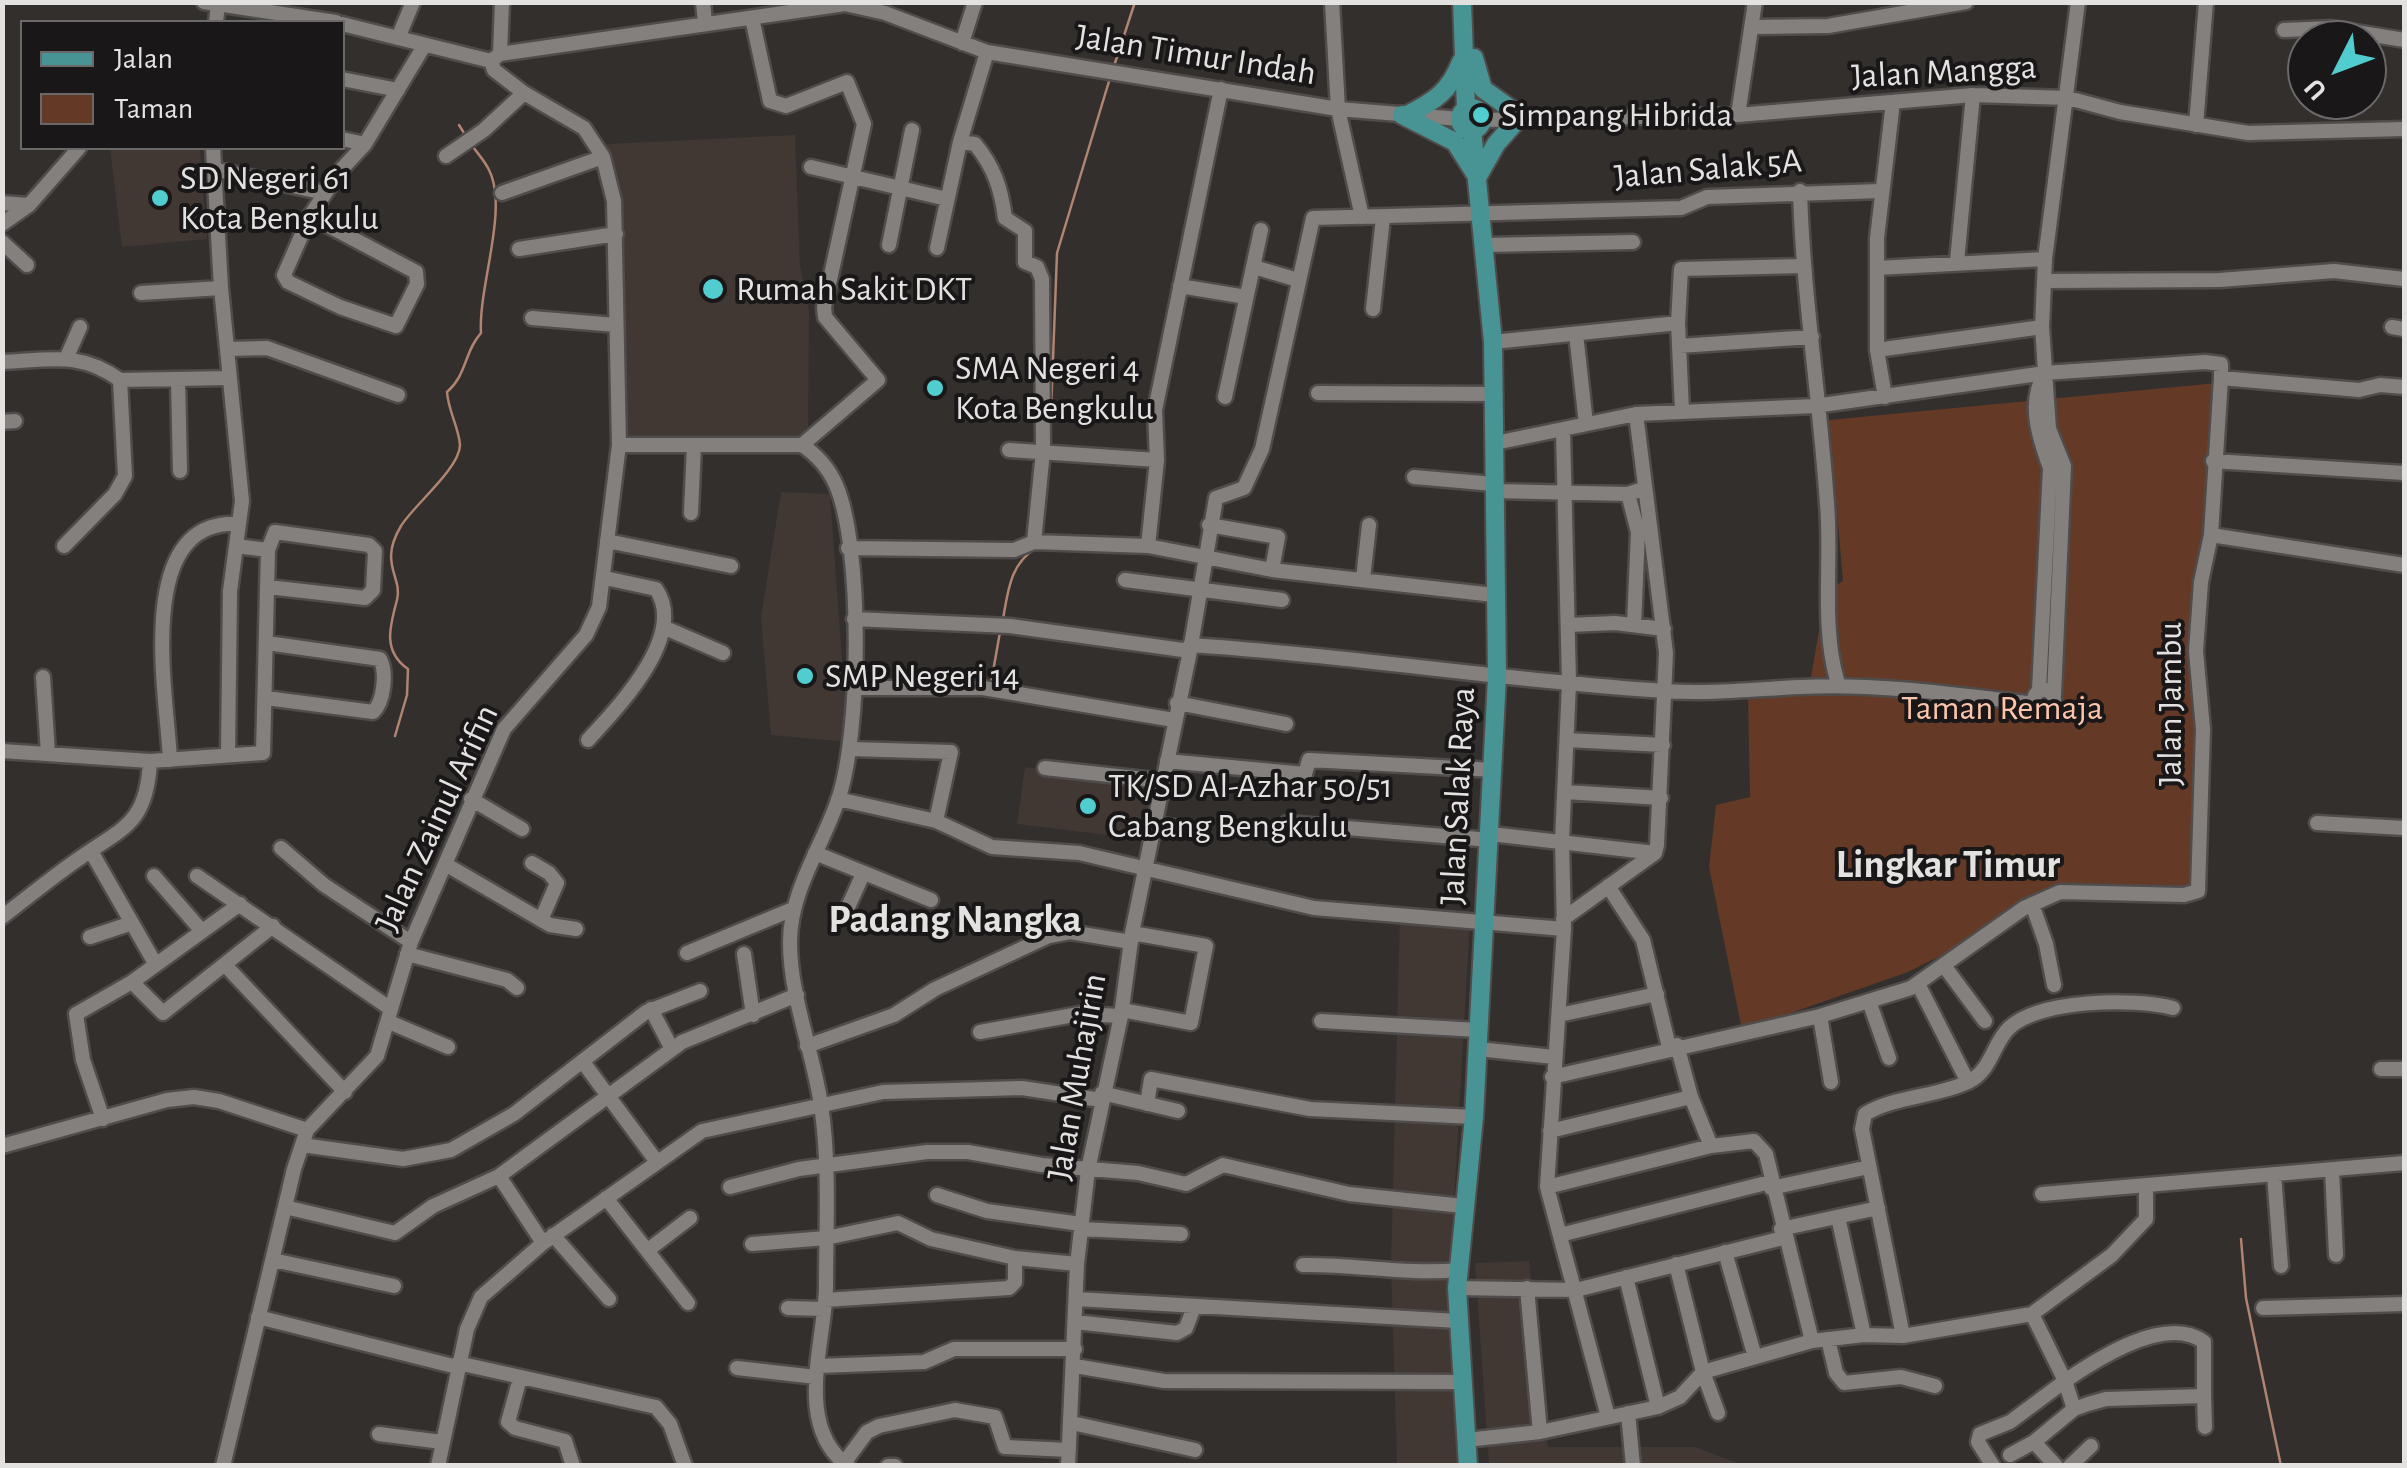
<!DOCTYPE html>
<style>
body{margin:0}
#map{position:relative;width:2407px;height:1468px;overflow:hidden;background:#322f2d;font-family:"Alegreya Sans",sans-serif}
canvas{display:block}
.frame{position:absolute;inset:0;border:5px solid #e4e2e1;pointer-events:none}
.legend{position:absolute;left:20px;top:20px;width:325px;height:130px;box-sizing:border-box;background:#191717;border:2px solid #6a6868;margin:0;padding:12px 18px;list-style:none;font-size:30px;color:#e4e2e1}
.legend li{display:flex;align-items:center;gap:20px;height:50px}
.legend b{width:50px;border:2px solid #6a6868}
.north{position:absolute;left:2287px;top:20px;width:100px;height:100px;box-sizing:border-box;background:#191717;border:2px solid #6a6868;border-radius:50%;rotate:228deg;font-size:28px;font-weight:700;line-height:40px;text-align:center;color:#e4e2e1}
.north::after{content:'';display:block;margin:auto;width:35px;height:45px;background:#52cdcf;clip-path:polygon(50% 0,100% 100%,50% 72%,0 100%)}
</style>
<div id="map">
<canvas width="2407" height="1468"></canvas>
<div class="frame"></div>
<ul class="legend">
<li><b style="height:12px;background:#489393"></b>Jalan</li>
<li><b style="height:28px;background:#643a27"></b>Taman</li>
</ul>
<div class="north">U</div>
</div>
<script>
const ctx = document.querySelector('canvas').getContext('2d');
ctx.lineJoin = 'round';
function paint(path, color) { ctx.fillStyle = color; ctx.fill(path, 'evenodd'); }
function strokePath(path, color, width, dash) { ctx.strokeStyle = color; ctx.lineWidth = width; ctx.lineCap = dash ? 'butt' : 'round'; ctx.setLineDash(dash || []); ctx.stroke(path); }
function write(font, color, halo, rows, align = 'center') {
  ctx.font = font + ' "Alegreya Sans",sans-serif'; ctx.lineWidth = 8; ctx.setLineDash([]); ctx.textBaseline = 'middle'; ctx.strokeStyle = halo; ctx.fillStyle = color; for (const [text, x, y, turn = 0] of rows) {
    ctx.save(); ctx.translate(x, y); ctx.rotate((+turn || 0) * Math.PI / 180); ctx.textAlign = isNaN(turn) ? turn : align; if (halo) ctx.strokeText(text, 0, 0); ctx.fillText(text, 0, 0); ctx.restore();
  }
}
paint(new Path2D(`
 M795 135 800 266 809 311 808 434 802 440 627 441 619 188 607 144Z
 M110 148H200L207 239 122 247Z
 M781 492 830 494 848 742 771 735 761 617Z
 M1025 767 1160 787 1148 840 1017 824Z
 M1400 915 1470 921 1451 1254 1461 1465 1397 1466 1391 1263Z
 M1529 1261 1548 1447H1695L1743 1465H1489L1475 1263Z`), '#413733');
paint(new Path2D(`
 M2217 383 2206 487 2195 887 2062 895 1908 972 1742 1030 1709 867 1716 805 1750 797 1748 694 1809 688 1826 591 1843 581 1829 420Z`), '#643a27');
strokePath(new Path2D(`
 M1114 66 1135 2
 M459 125 464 133
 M1050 439 1057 253 1110 78
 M1047 482 1048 471
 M1003 619C1008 591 1010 564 1036 548
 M991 683 1000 632
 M395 736 407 695 408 669C382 651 390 626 397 600 403 577 378 564 401 526 413 506 460 468 460 445 459 428 448 410 447 392 467 375 464 352 481 333 478 287 509 209 489 170 485 161 477 153 471 144
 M2241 1239 2246 1298 2281 1466`), '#b08470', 2.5);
const minor = new Path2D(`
 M204 2 336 22
 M703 2 705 23
 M1332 2 1338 109 1362 217
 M752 18 770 101 786 106 847 82 864 124 824 307 825 317 878 380 802 445
 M216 22 218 4
 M342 24 491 61 500 54 845 4 885 13 987 52 1338 109 1460 119
 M1752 27 1828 26 1966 2
 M2284 30 2332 28 2404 40
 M398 38 413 2
 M962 43 975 2
 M500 54 502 2
 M342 79 398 90
 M1738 115 1755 2
 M1482 120 1738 115 1973 95 2068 98 2120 112 2248 133 2404 129
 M2196 125 2206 2
 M342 139 365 144
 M960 142 975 144C994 167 1001 188 1005 218L1025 231V262L1037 267 1042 279 1043 451 1034 542
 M213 148 221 288 242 501 230 591 228 753
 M446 156 484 130 524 93
 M811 167 947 199
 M213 169 325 193
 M1800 191C1803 296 1820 399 1827 504 1832 561 1821 625 1837 680
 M502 193 603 157
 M2 203 29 205
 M310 216 416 272 417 284 396 326 340 307 288 282 284 275 310 216 340 171 365 144 424 46
 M2 224 29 205 79 148
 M2 242 27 265
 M889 245 912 130
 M1484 245 1633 242
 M937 248 960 142 987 52
 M519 249 616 234
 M1957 261 1973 95
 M1254 267 1298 280
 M1877 268 2045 259
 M2044 281 2220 280 2334 271 2404 279
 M1180 286 1246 297
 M141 293 221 288
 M1373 309 1383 218
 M532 318 616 325
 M1678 323 1681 269 1802 266
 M2392 327 2404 329
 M1576 334 1586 424
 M1493 342 1678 323 1682 410
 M1679 346 1812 337
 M228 349 267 348 398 395
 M1877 350 2042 327
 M66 359 80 327
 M2 362C50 360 80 351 120 380
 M2221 378 2359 390 2380 385 2404 387
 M178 379 180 471
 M1318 393 1495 394
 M1225 397 1261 230
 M1885 397 1877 350V238L1893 102
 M2 422 15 421
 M1563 430 1569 683 1562 841 1564 929 1547 1187 1608 1417
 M1495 443 1636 414 1815 406 2045 373 2205 362 2221 364V378L2211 535 2404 565
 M619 445H802C817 455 829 469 836 485 863 548 861 734 838 800 822 847 790 891 790 942 790 997 813 1051 821 1105 830 1165 826 1227 826 1287 825 1342 793 1426 848 1466
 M1009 450 1157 460
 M2213 461 2404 473
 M1414 477 1494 484
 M1494 491 1628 494 1643 489
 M1628 494 1638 532 1634 625
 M691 513 694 445
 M1209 525 1278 537 1272 570
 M607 541 731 566
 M64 546 115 494 125 476 120 380 229 378
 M1148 546 1157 460 1155 410 1221 89
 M848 548 1014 550 1034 542 1148 546 1272 570 1494 595
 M1363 579 1369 525
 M1125 580 1282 600
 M268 587 365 598 373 590 375 551 369 545 275 532 268 550
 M854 619 1010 626 1190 651
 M1568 625 1615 623 1664 629
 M663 627 723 653
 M1190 645C1349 655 1506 681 1665 691 1712 694 1755 689 1801 687 1877 683 1959 695 2035 704
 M43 677 48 753
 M854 688H983L1174 720
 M2034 700a10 10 0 1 1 20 0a10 10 0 1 1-20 0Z
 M2039 690 2050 468C2039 438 2027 402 2045 373
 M2054 695 2064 466 2049 429 2042 327 2045 259 2078 2
 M266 698 373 712C384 702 387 672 380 659L267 643
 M1177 703 1286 724
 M588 740C617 708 688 636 656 589L605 578
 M1567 740 1663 745
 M851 749 951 752 936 821
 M2 751 150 761 263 753 268 550 236 546
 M170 760C167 694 132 518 239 524
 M1167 761 1305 774 1309 760 1494 770
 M1045 768 1163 781
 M1565 792 1661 798
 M471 799 522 829
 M838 799 936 821 992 847 1079 853 1314 908 1564 929
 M1287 823 1491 840
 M2317 823 2404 828
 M1155 824 1186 829
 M1491 834 1655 853
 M281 848 324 885 411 942
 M92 853 156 965
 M815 853 931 900
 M532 863 549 873 557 883 541 920
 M445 864 550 925 576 929
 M154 876 201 930
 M197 876 391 1009
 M1608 886 1643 940 1669 1047
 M2032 904 2046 944 2054 985
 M844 916 863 874
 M2 917C27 898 51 878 77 860 122 828 147 825 150 761
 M1563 919 1655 853 1657 845 1666 653 1636 414
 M90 937 132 923
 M687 953 793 909
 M407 954 507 980 517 988
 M744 954 753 1015
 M226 966 345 1092
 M1945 967 1985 1021
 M132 982 163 1013 273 926
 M1918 984 1968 1082
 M1869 1001 1889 1058
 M651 1009 672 1049
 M1122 1010 1191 1023 1206 946 1132 933
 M1559 1015 1657 994
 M1820 1016 1831 1082
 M1321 1021 1478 1030
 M389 1022 448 1047
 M980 1032 1079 1014 1121 1016
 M807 1046 894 1015 935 989 1049 936 1070 932 1131 942
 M1478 1049 1554 1057
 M583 1062 657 1162
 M2381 1069H2404
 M1552 1077 1820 1016 1911 988 2024 908 2060 892 2184 895 2198 891 2203 729 2196 651 2201 582 2211 535
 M1102 1093 1178 1111
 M1691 1097 1711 1146
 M1147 1104 1151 1079 1310 1109 1474 1117
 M103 1119 83 1060 76 1014 132 982 240 904
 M1550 1131 1691 1097 1677 1045
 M302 1145 403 1159 451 1150 514 1114 646 1012 700 991
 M2 1146 167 1100 194 1097 219 1101 307 1130
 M2332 1169 2336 1255
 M2274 1174 2281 1266
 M499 1176 543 1243
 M730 1187 799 1169 927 1152H968L1042 1165 1138 1173 1186 1184 1223 1165 1349 1194 1463 1206
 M1547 1187 1711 1146 1754 1141 1766 1154 1812 1341
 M1771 1188 1869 1167
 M2042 1194 2404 1163
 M937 1195 987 1211 1081 1224
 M606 1198 688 1303
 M285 1207 395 1233 433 1206 499 1176 682 1042 797 995
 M1838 1217 1864 1335
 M1081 1229 1181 1234
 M1781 1229 1878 1208
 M553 1235 609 1299
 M1560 1235 1770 1182
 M752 1244 826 1238 898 1223 931 1239 1015 1258 1077 1264
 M648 1250 690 1218
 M1725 1252 1755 1357
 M273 1260 394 1286
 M1676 1264 1703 1372 1718 1413
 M1303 1265C1355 1264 1406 1275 1459 1270
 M1626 1277 1658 1407
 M1457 1288 1576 1290 1783 1238
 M1527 1288 1540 1432
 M1076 1299 1458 1321
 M825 1300 1009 1288 1015 1282V1258
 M788 1308 824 1309
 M2263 1308 2404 1304
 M258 1317 457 1367
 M1075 1322 1177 1333 1186 1328 1194 1307
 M1903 1336 1862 1129 1865 1114C1895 1096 1936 1097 1968 1082 1992 1070 1992 1045 2009 1028 2039 999 2135 998 2173 1008
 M1828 1339 1836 1373 1844 1383 1901 1377 1935 1386
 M458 1363 656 1407 670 1424 685 1466
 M818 1366 924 1362 954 1349H1075
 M1075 1366 1164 1381 1461 1382
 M737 1368 816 1377
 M520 1378 508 1422 515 1428 565 1441 573 1466
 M2074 1409 2065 1381C2097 1359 2166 1314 2204 1342V1396
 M1628 1413 1633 1466
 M1072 1423 1195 1450
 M379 1434 442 1442
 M1466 1440 1540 1432 1658 1407 1680 1397 1703 1372 1812 1341 1864 1335 1903 1336 2032 1314 2112 1255 2146 1219V1186
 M2034 1442 2056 1466
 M2010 1455 2034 1442 2074 1409 2088 1404 2106 1399 2204 1396 2205 1427
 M844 1463 867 1432 879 1426 955 1410 995 1417 1005 1447 1069 1450
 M223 1466 294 1169 307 1130 377 1056 411 942 504 729 586 635 599 607 619 445 614 201 603 157 584 128 524 93 494 70 491 61
 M438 1466 467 1329 481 1297 543 1243 702 1131 883 1092 1022 1088 1101 1100
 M888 1466H895
 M1068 1466 1077 1264 1088 1170 1121 1016 1132 933 1190 651 1216 498 1244 488 1262 449 1313 218 1681 208 1707 197 1880 191
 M1993 1466 1978 1442 1980 1434 2010 1422 2065 1381 2032 1314
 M2070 1466 2091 1446`);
const major = new Path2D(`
 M1462 2 1466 109
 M1474 58 1483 89 1522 117
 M1460 119a11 11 0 1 1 22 0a11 11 0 1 1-22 0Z
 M1402 115 1455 142 1476 175
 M1407 115C1435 101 1450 91 1461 62
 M1478 176 1496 144 1519 118
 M1468 1466 1457 1288 1474 1117 1497 677 1493 342 1472 130`);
strokePath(minor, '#4f4c4b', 19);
strokePath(major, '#4f4c4b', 22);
strokePath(minor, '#84807e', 14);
strokePath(major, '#489393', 18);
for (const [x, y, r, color] of [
 [1481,115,10,"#52cdcf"],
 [160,198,10,"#52cdcf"],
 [713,289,12,"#52cdcf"],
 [935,388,10,"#52cdcf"],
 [805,676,10,"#52cdcf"],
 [1088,806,10,"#52cdcf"]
]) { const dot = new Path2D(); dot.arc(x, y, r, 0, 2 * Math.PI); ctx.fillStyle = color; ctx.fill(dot); strokePath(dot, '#191717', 4); }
write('35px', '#e4e2e1', '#191717', [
 ["Jalan Timur Indah",1196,55,9],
 ["Jalan Mangga",1944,72,-3],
 ["Jalan Salak 5A",1708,169,-5],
 ["Jalan Jambu",2170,704,-90],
 ["Jalan Salak Raya",1458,796,-87],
 ["Jalan Zainul Arifin",437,818,-65],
 ["Jalan Muhajirin",1077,1077,-80]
]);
write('35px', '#e4e2e1', '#191717', [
 ["Simpang Hibrida",1501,115],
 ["SD Negeri 61",180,178],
 ["Kota Bengkulu",180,218],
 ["Rumah Sakit DKT",736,289],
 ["SMA Negeri 4",955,368],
 ["Kota Bengkulu",955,408],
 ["SMP Negeri 14",825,676],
 ["TK/SD Al-Azhar 50/51",1108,786],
 ["Cabang Bengkulu",1108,826]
], 'left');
write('35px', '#fcc4ab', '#191717', [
 ["Taman Remaja",2002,708]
]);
write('bold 40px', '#e4e2e1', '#191717', [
 ["Lingkar Timur",1948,865],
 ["Padang Nangka",955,920]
]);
</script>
